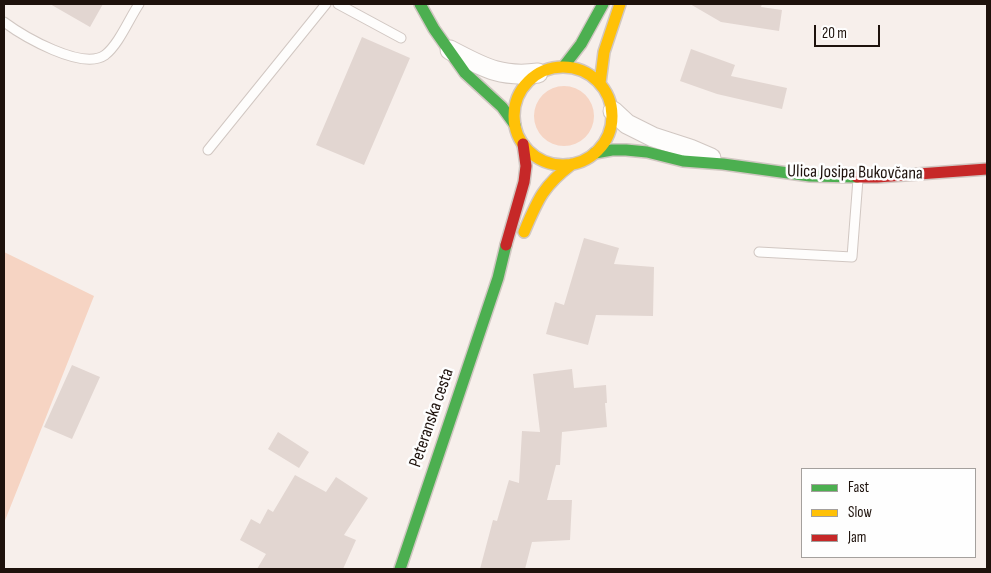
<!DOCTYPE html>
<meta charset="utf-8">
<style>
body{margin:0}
#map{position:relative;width:991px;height:573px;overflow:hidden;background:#f7efeb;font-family:"Sofia Sans Condensed",sans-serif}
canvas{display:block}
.frame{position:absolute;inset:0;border:5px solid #1e120c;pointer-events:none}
.legend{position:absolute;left:801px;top:468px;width:175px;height:90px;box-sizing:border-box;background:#fefefe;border:1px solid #a4a09d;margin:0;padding:6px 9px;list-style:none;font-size:15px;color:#1e120c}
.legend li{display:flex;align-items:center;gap:10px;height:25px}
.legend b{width:25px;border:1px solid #a4a09d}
.scale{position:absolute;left:814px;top:25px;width:66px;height:22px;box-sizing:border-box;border:2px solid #1e120c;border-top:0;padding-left:6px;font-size:15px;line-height:18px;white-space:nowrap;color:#1e120c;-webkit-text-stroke:4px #fefefe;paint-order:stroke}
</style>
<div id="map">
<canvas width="991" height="573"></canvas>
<div class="frame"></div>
<ul class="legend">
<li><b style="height:6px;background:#4caf50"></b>Fast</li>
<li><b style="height:6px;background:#ffc107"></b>Slow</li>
<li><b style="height:6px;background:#c62828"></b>Jam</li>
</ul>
<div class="scale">20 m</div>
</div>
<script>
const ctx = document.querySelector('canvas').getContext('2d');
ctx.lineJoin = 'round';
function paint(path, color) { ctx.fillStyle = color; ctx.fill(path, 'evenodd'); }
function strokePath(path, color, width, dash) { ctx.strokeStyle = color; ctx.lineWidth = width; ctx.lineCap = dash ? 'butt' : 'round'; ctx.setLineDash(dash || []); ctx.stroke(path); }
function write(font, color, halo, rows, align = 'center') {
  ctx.font = font + ' "Sofia Sans Condensed",sans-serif'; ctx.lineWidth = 5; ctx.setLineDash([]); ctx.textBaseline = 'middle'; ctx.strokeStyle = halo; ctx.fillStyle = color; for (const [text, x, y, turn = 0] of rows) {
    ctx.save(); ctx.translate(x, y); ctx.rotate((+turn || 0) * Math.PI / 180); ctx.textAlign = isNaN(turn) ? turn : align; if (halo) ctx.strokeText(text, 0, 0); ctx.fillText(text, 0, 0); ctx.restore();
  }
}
paint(new Path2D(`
 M534 116a30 30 0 1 1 60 0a30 30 0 1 1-60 0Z
 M4 252 94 296 4 523Z`), '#f6d4c3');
paint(new Path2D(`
 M50 4H103L90 27Z
 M690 4H762L761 7 782 10 779 31 721 22Z
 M362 37 410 58 364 165 316 145Z
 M691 49 735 65 731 76 787 88 782 109 717 94 680 81Z
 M584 238 619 248 614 264 654 267 653 316 596 315 588 345 546 334 555 302 564 305Z
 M72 365 100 377 72 439 44 427Z
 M572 369 574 388 606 385 607 403H605L607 427 562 432 560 465H556L547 500H572L570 540 532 542 525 569H480L493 520 497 521 509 480 519 483 522 431 540 432 533 374Z
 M278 432 309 452 299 468 268 449Z
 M295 475 326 492 336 477 368 498 344 535 356 540 343 569H257L266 554 240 540 251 519 260 524 268 509 273 512Z`), '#e2d6d1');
const lane = new Path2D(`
 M338 4 401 38
 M4 22C23 36 82 71 105 55 119 44 129 19 139 4
 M208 150 326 4
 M759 252 852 257 858 179`);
const street = new Path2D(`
 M450 50C483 67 500 78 538 73
 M613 111 627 124 653 137 690 149 711 158`);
const fast = new Path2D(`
 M420 4 434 29 465 73 502 107 515 125
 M564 66 581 44 603 4
 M595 153 612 150H626L647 152 683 161 723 164 810 176 857 177
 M400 569 498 278 506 245`);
const slow = new Path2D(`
 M514 116a49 49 0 1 1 98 0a49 49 0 1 1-98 0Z
 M600 83 604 52 620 4
 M524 232C538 199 543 186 572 164`);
const jam = new Path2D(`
 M857 177H877L987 169
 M506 245 524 182 526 166 523 144`);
strokePath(lane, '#d1c7c2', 11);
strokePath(street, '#d1c7c2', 21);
strokePath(fast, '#d1c7c2', 14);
strokePath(slow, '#d1c7c2', 14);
strokePath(jam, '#d1c7c2', 14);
strokePath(lane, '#fefdfc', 9);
strokePath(street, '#fefdfc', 19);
strokePath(fast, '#4caf50', 11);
strokePath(slow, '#ffc107', 11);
strokePath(jam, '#c62828', 11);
write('18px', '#1e120c', '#fefefe', [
 ["Ulica Josipa Bukovčana",855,173,1],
 ["Peteranska cesta",432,418,-71]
]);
</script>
